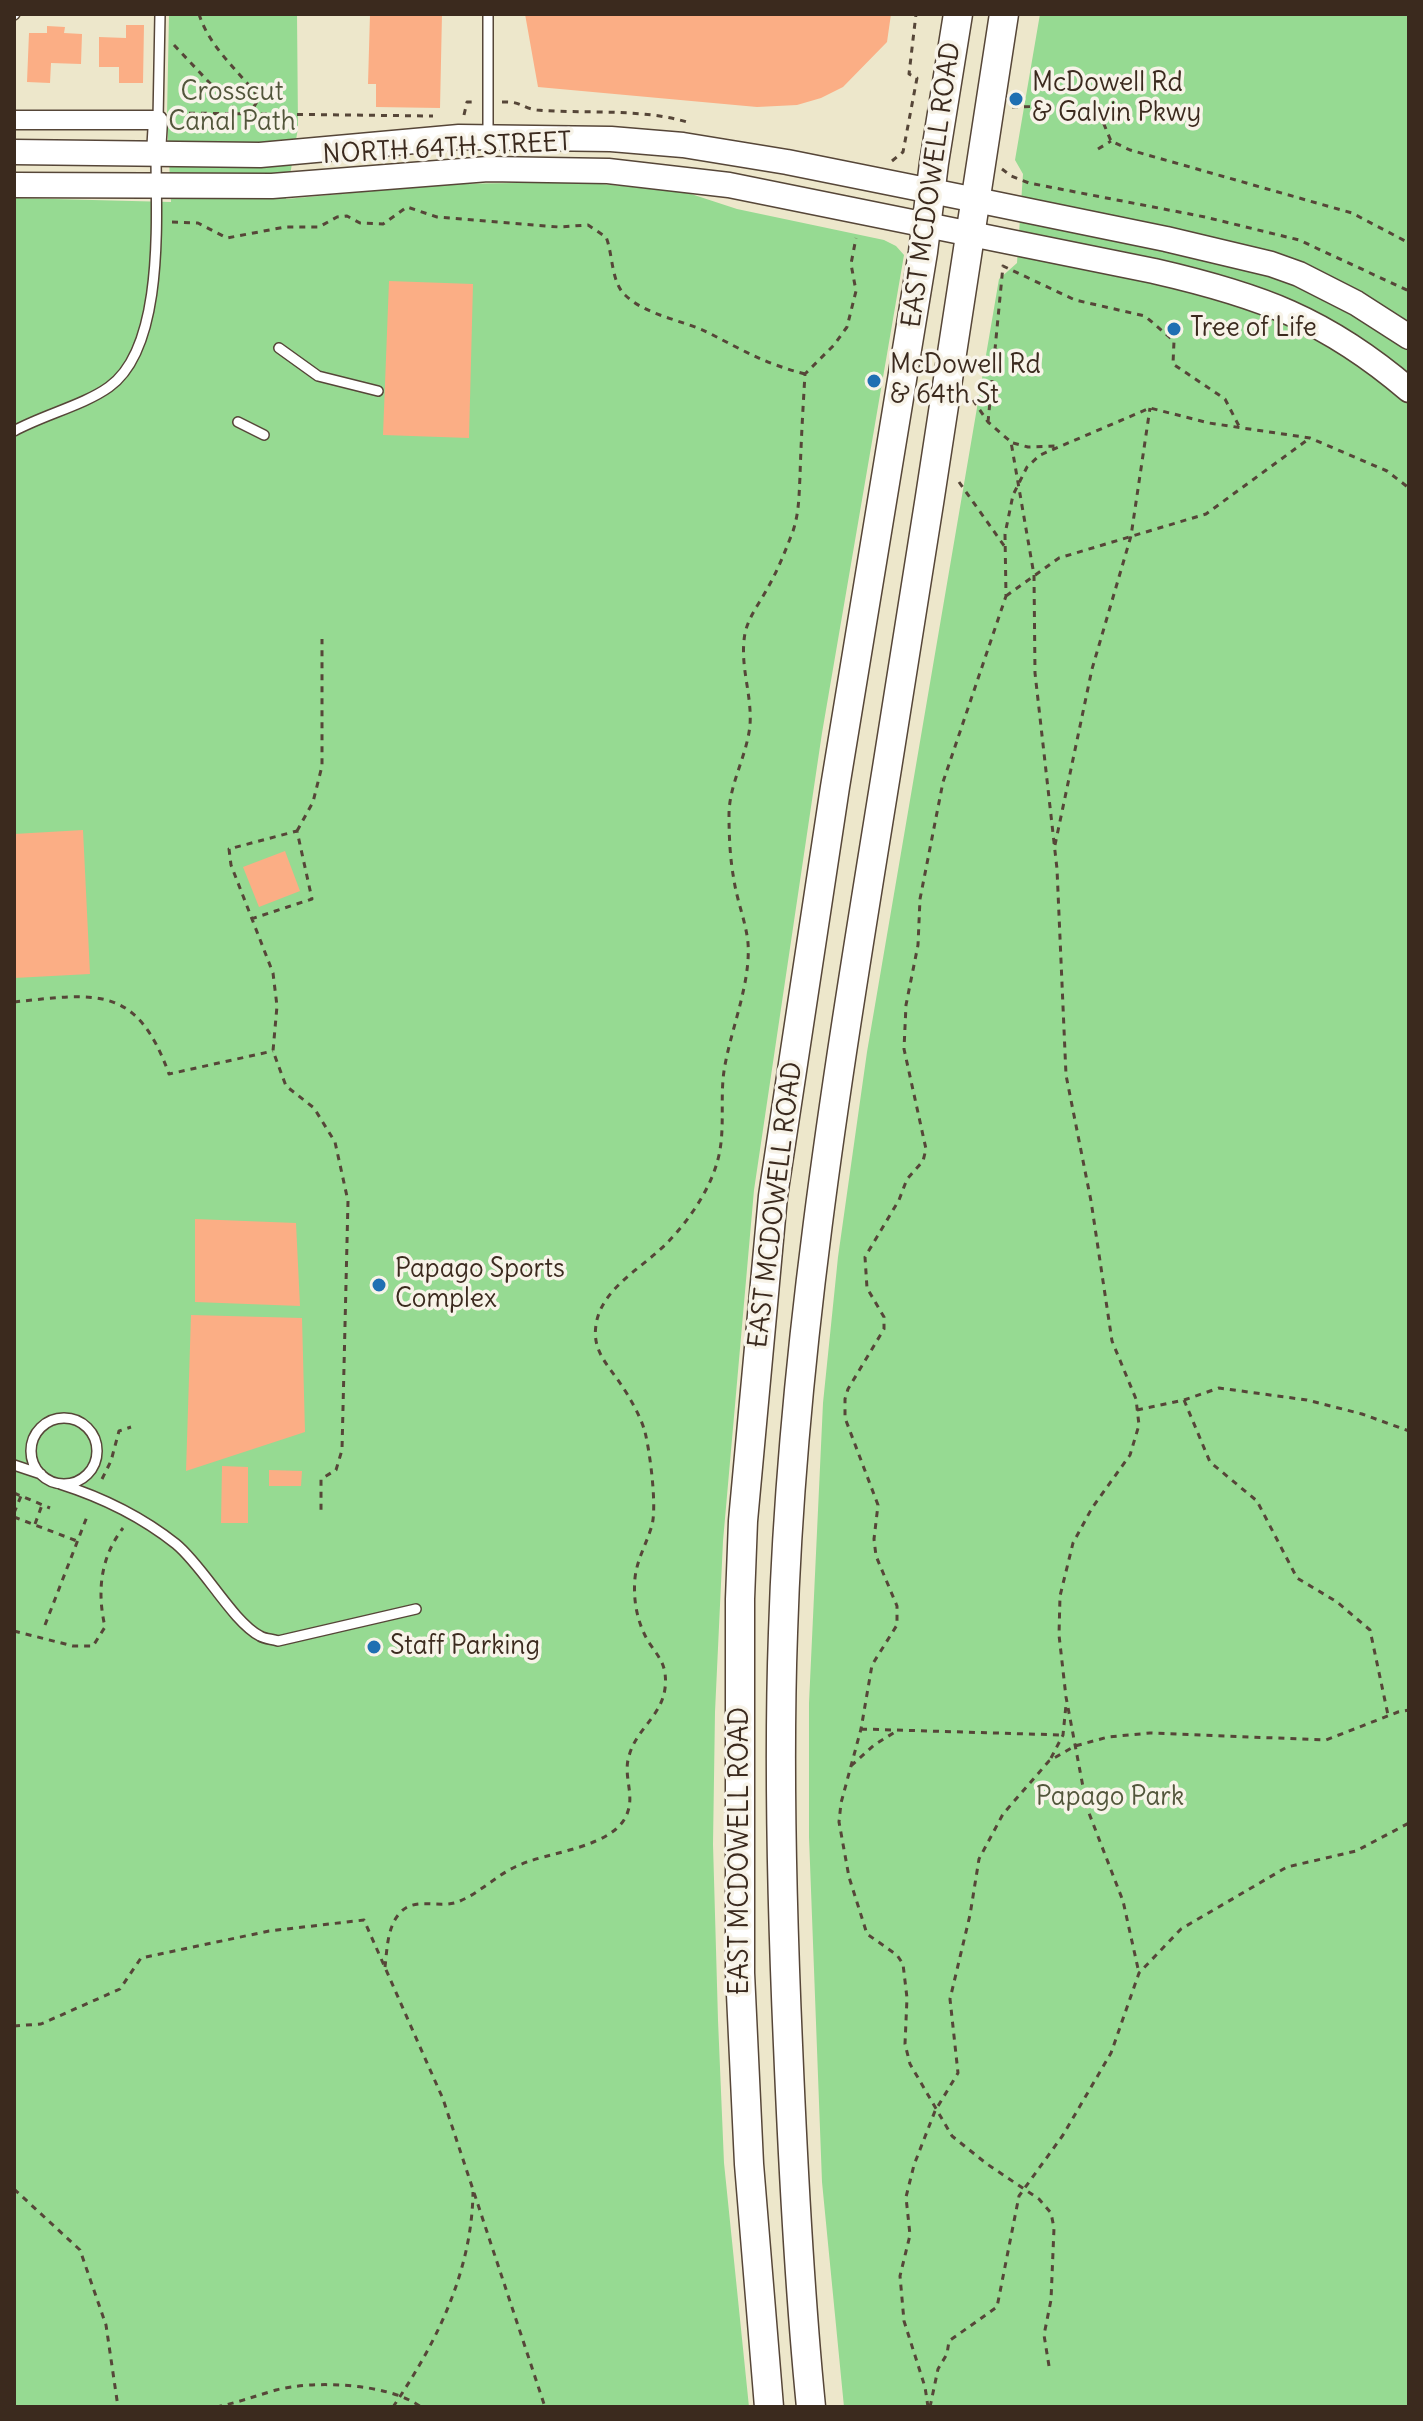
<!DOCTYPE html>
<style>
body{margin:0}
#map{position:relative;width:1423px;height:2421px;overflow:hidden;background:#ede7cb;font-family:Delius,sans-serif}
canvas{display:block}
.frame{position:absolute;inset:0;border:16px solid #3b2a1e;pointer-events:none}
</style>
<div id="map">
<canvas width="1423" height="2421"></canvas>
<div class="frame"></div>
</div>
<script>
const ctx = document.querySelector('canvas').getContext('2d');
ctx.lineJoin = 'round';
function paint(path, color) { ctx.fillStyle = color; ctx.fill(path, 'evenodd'); }
function strokePath(path, color, width, dash) { ctx.strokeStyle = color; ctx.lineWidth = width; ctx.lineCap = dash ? 'butt' : 'round'; ctx.setLineDash(dash || []); ctx.stroke(path); }
function write(font, color, halo, rows, align = 'center') {
  ctx.font = font + ' Delius,sans-serif'; ctx.lineWidth = 7; ctx.setLineDash([]); ctx.textBaseline = 'middle'; ctx.strokeStyle = halo; ctx.fillStyle = color; for (const [text, x, y, turn = 0] of rows) {
    ctx.save(); ctx.translate(x, y); ctx.rotate((+turn || 0) * Math.PI / 180); ctx.textAlign = isNaN(turn) ? turn : align; if (halo) ctx.strokeText(text, 0, 0); ctx.fillText(text, 0, 0); ctx.restore();
  }
}
paint(new Path2D(`
 M169 14H297L298 128 286 199 448 184 580 182 685 192 737 209 884 240 896 246 904 255 822 733 754 1190 723 1541 715 1712 713 1844 718 2020 724 2163 749 2407H14V198L171 202 167 116Z
 M1040 14H1409V2407H844L822 2182 809 1837V1703L823 1403 838 1257 867 1052 999 279 1017 263 1023 174 1015 160Z`), '#96da92');
paint(new Path2D(`
 M370 14H442L440 108 376 107V84H368Z
 M525 14H891L887 42 843 87 821 98 797 105 757 107 538 87Z
 M126 25H144L143 83H119V67H99V37L126 38Z
 M47 26 65 27 64 33 82 34 81 64 51 63 50 83 27 82 29 33H47Z
 M389 281 473 284 469 438 383 435Z
 M83 830 90 974 14 978V834Z
 M285 851 300 891 259 907 243 867Z
 M195 1219 296 1223 300 1306 195 1302Z
 M191 1315 302 1318 305 1432 186 1471Z
 M222 1466 248 1467V1523H221Z
 M269 1470 302 1471 301 1486H269Z`), '#fbae85');
const lane = new Path2D(`
 M14 15 15 14
 M158 120 160 14
 M488 135V14
 M279 348 318 376 378 391
 M238 422 264 435
 M14 431C43 415 84 405 109 387 165 347 156 217 156 154
 M31 1451a33 33 0 1 1 66 0a33 33 0 1 1-66 0Z
 M14 1465 41 1474
 M60 1484C101 1497 142 1517 176 1544 204 1567 232 1621 260 1636 265 1639 272 1639 278 1641L416 1609`);
const street = new Path2D(`
 M14 120H158L156 154`);
const secondary = new Path2D(`
 M14 152 260 155 459 137 611 139 683 145 787 162 976 200 1166 239 1271 264 1299 274 1356 303 1409 337
 M14 185 272 186 488 169 608 171 729 185 1154 271C1259 295 1326 319 1409 390`);
const primary = new Path2D(`
 M769 2407 749 2164 740 1973V1599L743 1521 773 1196 835 787 923 252 934 163 958 14
 M811 2407C799 2287 793 2166 788 2045 782 1908 778 1770 783 1633 792 1342 841 1054 887 768 928 517 965 265 1004 14`);
strokePath(lane, '#564638', 12);
strokePath(street, '#564638', 21);
strokePath(secondary, '#564638', 27);
strokePath(primary, '#564638', 31);
strokePath(new Path2D(`
 M199 14C209 47 239 71 259 98L251 112
 M174 45 237 112
 M502 102C522 101 521 108 537 110 586 114 639 108 687 122
 M1012 107 1060 106 1080 117 1103 122 1111 141 1130 150 1352 213 1409 243
 M177 113 433 116
 M464 115 467 102H474
 M1098 149 1111 141
 M892 161 903 152 917 78 909 74 916 14
 M1002 169 1011 176 1029 183 1205 217 1299 240 1409 291
 M172 222 198 223 227 238 285 227H319L337 217 347 216 360 223 383 224 407 207 437 217 559 227 588 225 606 237C613 254 611 282 625 295 647 316 683 320 709 333 744 351 766 364 805 374
 M973 400 988 422 1011 442 1034 575 1035 673 1057 869 1066 1075 1091 1201 1112 1341 1136 1399 1139 1425 1130 1455 1092 1508 1073 1543 1060 1596 1059 1635 1066 1697 1087 1808 1123 1901 1139 1973
 M988 422 1003 266 1075 300 1145 316 1174 341 1173 364 1225 399 1240 428
 M1013 443 1028 447 1057 446
 M959 482 1005 547
 M1006 596 1059 558 1206 514 1310 438
 M297 831 313 802 322 766V639
 M1055 845 1092 669 1131 536 1150 408
 M251 919 312 899 297 831 229 849 231 865 273 973 277 1006 273 1051 286 1086 314 1108 335 1142 348 1201 342 1450 336 1470 321 1479V1512
 M14 1002C97 993 137 985 169 1074L273 1051
 M1184 1400 1210 1462 1257 1501 1297 1578 1337 1602 1370 1630 1388 1715
 M1137 1410 1184 1400 1219 1388 1307 1400 1362 1414 1409 1431
 M102 1479 111 1461 119 1431 131 1427
 M14 1493 50 1508
 M14 1513 21 1496
 M14 1517 77 1541
 M35 1524 42 1505
 M45 1625 88 1514
 M14 1631 73 1646H93L105 1627C97 1592 100 1558 123 1528
 M861 1729 1063 1735
 M1051 1758 1063 1735 1066 1705
 M851 1766 874 1745 895 1732
 M385 1967C387 1951 387 1928 399 1914 414 1895 440 1910 460 1901 479 1893 496 1876 515 1867 546 1851 617 1849 628 1811 634 1793 623 1775 629 1756 637 1725 670 1713 665 1673 663 1660 655 1652 648 1641 637 1622 633 1600 635 1578 637 1559 647 1543 652 1525 657 1506 650 1452 645 1432 641 1417 629 1396 620 1383 607 1364 592 1350 596 1325 601 1288 644 1267 668 1242 690 1219 712 1187 719 1155 725 1127 720 1099 724 1071 730 1031 751 984 748 943 746 922 737 901 734 880 730 859 729 836 729 815 729 784 747 756 750 725 752 696 741 669 744 641 745 622 757 607 766 591 777 572 785 552 793 531 799 513 799 496 800 476 801 442 803 408 805 374L834 345 847 327 856 291 851 264 856 238
 M14 2026 41 2024 120 1989 141 1958 269 1931 364 1920 443 2099 545 2407
 M14 2189 80 2250 106 2325 118 2407
 M1049 2366 1044 2335 1051 2300 1054 2228 1051 2213 1039 2199 987 2164 952 2136 910 2064 905 2044 907 1998 903 1964 897 1955 867 1934 849 1877 839 1822 841 1803 861 1729 872 1665 897 1625V1606L876 1556 874 1539 878 1505 845 1418V1399L848 1389 884 1329V1317L867 1288 865 1257 899 1200 907 1179 923 1161 926 1149 904 1049 906 1005 918 945 920 899 943 782 1006 596 1005 534 1013 495 1027 467 1040 455 1150 408 1209 423 1310 438 1387 471 1409 488
 M216 2407C237 2403 255 2396 276 2390 313 2380 389 2383 421 2407
 M393 2407C437 2342 472 2271 473 2192
 M928 2407 925 2387 904 2321 900 2276 910 2235 906 2197 914 2165 935 2111 958 2073 950 1999 970 1915 979 1859 1003 1814 1049 1761 1075 1746 1108 1737 1150 1733 1326 1740 1398 1712 1409 1710
 M930 2407 938 2369 947 2354 949 2341 997 2307 1019 2196 1063 2135 1111 2053 1139 1973 1181 1929 1287 1867 1356 1851 1409 1823`), '#564638', 3, [6, 6]);
strokePath(lane, '#fff', 9);
strokePath(street, '#fff', 18);
strokePath(secondary, '#fff', 24);
strokePath(primary, '#fff', 28);
for (const [x, y, r, color] of [
 [1016,99,8,"#1f6fb2"],
 [1174,329,8,"#1f6fb2"],
 [874,381,8,"#1f6fb2"],
 [379,1285,8,"#1f6fb2"],
 [374,1647,8,"#1f6fb2"]
]) { const dot = new Path2D(); dot.arc(x, y, r, 0, 2 * Math.PI); ctx.fillStyle = color; ctx.fill(dot); strokePath(dot, '#f7f3e8', 3); }
write('26px', '#3b2a1e', '#f7f3e8', [
 ["McDowell Rd",1032,84],
 ["& Galvin Pkwy",1032,114],
 ["Tree of Life",1190,329],
 ["McDowell Rd",890,366],
 ["& 64th St",890,396],
 ["Papago Sports",395,1270],
 ["Complex",395,1300],
 ["Staff Parking",390,1647]
], 'left');
write('26px', '#52563b', '#f7f3e8', [
 ["Crosscut",232,93],
 ["Canal Path",232,123],
 ["Papago Park",1110,1798]
]);
write('26px', '#3b2a1e', '#f7f3e8', [
 ["NORTH 64TH STREET",447,149,-3],
 ["EAST MCDOWELL ROAD",932,185,-82],
 ["EAST MCDOWELL ROAD",776,1205,-83],
 ["EAST MCDOWELL ROAD",741,1851,-90]
]);
</script>
